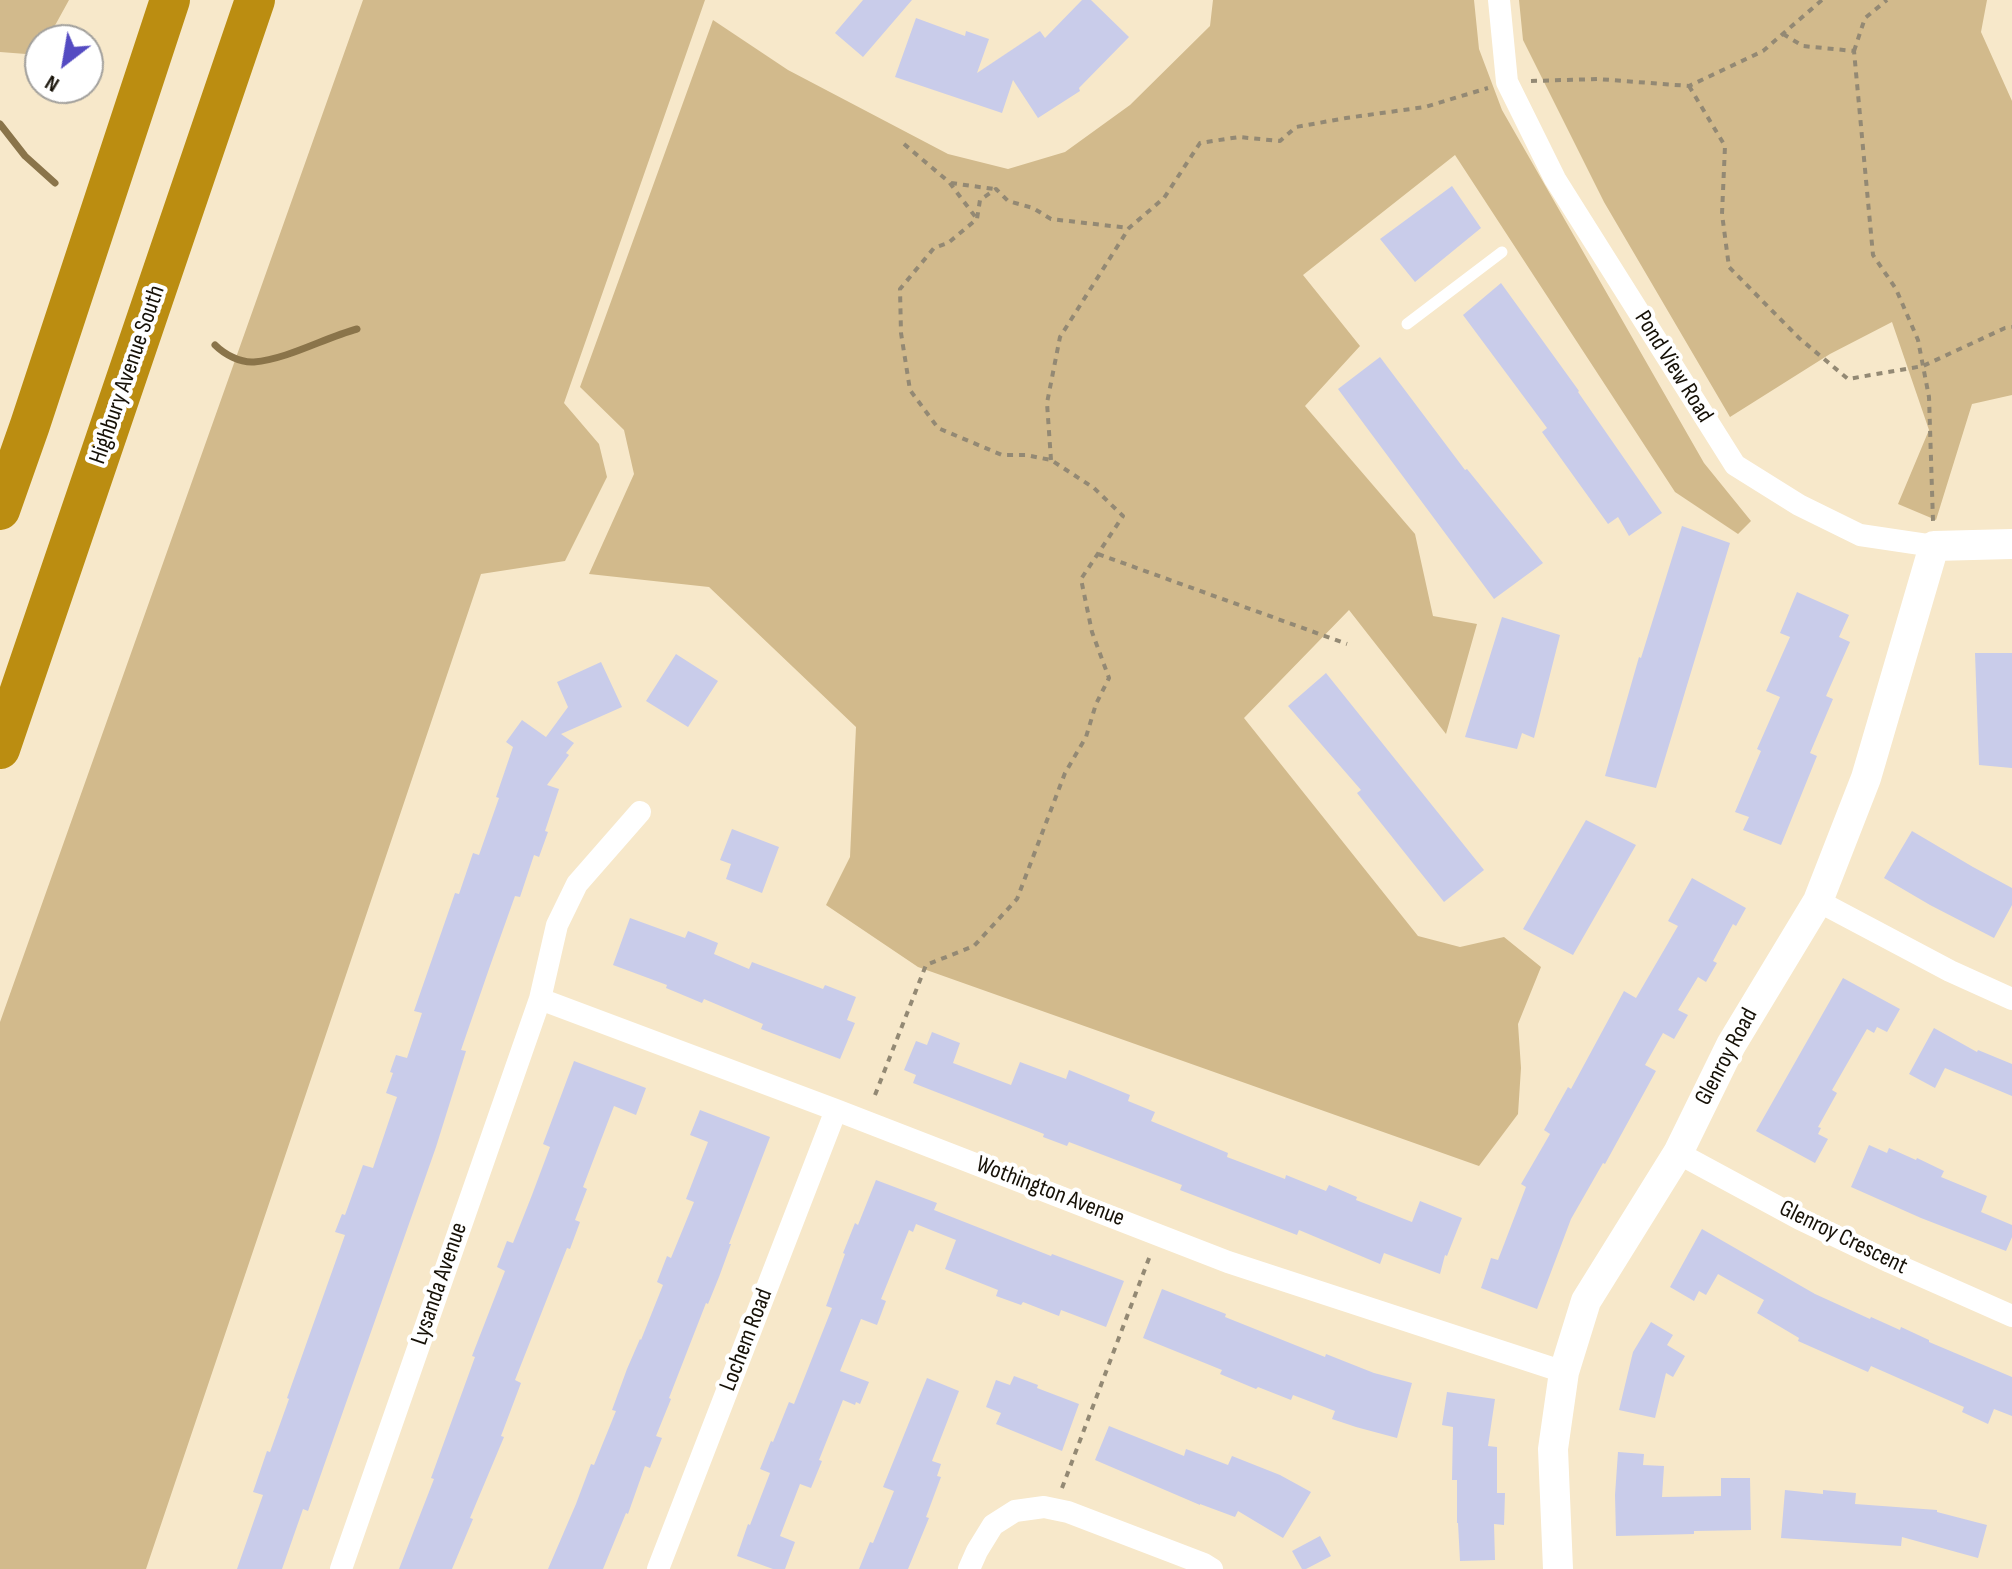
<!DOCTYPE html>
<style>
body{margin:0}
#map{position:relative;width:2012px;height:1569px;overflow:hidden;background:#f7e8ca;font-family:"Sofia Sans Condensed",sans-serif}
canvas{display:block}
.north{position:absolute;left:24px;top:24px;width:80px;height:80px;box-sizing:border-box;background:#fff;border:2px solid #a2a09c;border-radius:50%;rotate:211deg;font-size:22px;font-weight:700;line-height:32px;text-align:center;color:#161107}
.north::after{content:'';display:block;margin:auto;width:28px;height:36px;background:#544bc2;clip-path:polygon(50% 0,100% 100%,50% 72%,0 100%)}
</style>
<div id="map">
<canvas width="2012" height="1569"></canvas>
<div class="north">N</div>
</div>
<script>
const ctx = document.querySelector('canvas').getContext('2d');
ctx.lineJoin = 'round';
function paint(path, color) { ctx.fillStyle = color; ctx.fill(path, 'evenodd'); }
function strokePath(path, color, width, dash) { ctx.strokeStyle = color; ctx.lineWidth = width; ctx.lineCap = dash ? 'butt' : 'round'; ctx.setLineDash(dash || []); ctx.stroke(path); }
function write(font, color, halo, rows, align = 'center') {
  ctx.font = font + ' "Sofia Sans Condensed",sans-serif'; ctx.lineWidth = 8; ctx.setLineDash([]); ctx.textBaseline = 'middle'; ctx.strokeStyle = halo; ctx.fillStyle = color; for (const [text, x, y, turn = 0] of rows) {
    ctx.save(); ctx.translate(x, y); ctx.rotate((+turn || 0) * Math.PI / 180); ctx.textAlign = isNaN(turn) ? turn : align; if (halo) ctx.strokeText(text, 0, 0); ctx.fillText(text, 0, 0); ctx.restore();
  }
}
paint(new Path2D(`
 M0 0H69L47 40H40L39 55 0 52Z
 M363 0H705L564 403 599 444 607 477 565 561 481 574 146 1569H0V1022Z
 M1213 0H1474L1479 49 1502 110 1704 463 1751 521 1738 534 1675 492 1455 155 1303 275 1360 346 1305 406 1415 534 1433 616 1477 624 1446 734 1349 610 1244 718 1418 936 1460 947 1504 937 1541 967 1518 1024 1521 1068 1518 1114 1479 1166 918 967 826 905 850 857 856 727 709 587 589 574 634 474 624 430 580 387 713 20 788 70 948 154 1008 169 1065 152 1130 105 1210 26Z
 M1519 0H1987L1981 32 2012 101V395L1972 404 1936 520 1898 504 1929 430 1892 322 1830 354 1730 417 1604 202 1523 40Z`), '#d2ba8c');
strokePath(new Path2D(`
 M0 124 25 156 55 183
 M215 345C224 354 240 363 254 362 288 359 324 338 357 329`), '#8a744a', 7);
paint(new Path2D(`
 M863 0H912L863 57 835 33Z
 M1082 0H1091L1129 37 1079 88 1080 91 1038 118 1013 80 1002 113 895 77 916 18 965 36 966 31 989 39 977 73 1040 31 1045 38Z
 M1452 186 1481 228 1415 282 1380 239Z
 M1501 283 1579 391 1578 392 1662 513 1629 536 1618 517 1608 524 1542 432 1547 428 1463 315Z
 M1380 357 1465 470 1467 469 1543 563 1494 599 1338 389Z
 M1682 526 1730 543 1656 788 1605 776 1639 657 1641 658Z
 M1797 592 1849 615 1839 637 1850 642 1826 696 1833 699 1810 753 1817 756 1781 845 1743 830 1749 817 1735 812 1761 751 1757 749 1780 697 1766 691 1790 637 1780 633Z
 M1502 617 1560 635 1534 738 1522 733 1517 749 1465 737Z
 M1975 653H2012V768L1979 765Z
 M676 654 718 681 688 727 646 701Z
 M601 662 622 707 561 734 574 743 566 753 569 755 547 785 559 789 545 831 548 832 539 857 534 855 520 897 515 896 490 966 461 1050 466 1051 436 1147 308 1511 303 1509 282 1569H237L263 1495 253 1492 267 1451 270 1452 289 1399 287 1398 345 1235 335 1232 342 1214 345 1215 363 1165 373 1168 397 1097 386 1093 393 1073 390 1072 396 1055 407 1058 422 1013 414 1011 455 893 459 894 473 853 479 855 499 798 496 797 513 747 506 742 522 720 546 737 568 707 557 682Z
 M1326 673 1484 870 1444 902 1357 793 1361 790 1288 706Z
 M1586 820 1636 845 1573 955 1523 929Z
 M732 829 779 847 762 893 726 879 731 864 720 860Z
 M1912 831 1973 867 2012 888V905L1994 938 1930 905 1884 878Z
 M1692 878 1746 908 1736 926 1733 924 1713 961 1717 963 1706 982 1698 977 1678 1010 1688 1015 1674 1039 1663 1033 1645 1065 1656 1071 1605 1164 1603 1163 1571 1219 1537 1309 1481 1288 1491 1258 1498 1260 1526 1187 1521 1184 1550 1134 1544 1130 1568 1087 1571 1089 1624 991 1636 998 1678 926 1668 921Z
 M630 918 685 938 688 931 718 943 714 954 749 969 752 962 823 989 825 985 856 997 847 1020 855 1023 840 1059 761 1029 763 1024 704 999 702 1003 666 988 667 985 613 965Z
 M1843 978 1900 1009 1887 1032 1877 1027 1874 1033 1867 1029 1832 1090 1837 1093 1818 1127 1821 1128 1818 1134 1828 1139 1815 1163 1756 1131Z
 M1934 1028 1977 1052 1978 1050 2012 1064V1096L1945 1068 1935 1088 1909 1074Z
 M932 1032 960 1043 953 1063 1011 1085 1020 1062 1066 1079 1069 1070 1130 1095 1128 1101 1155 1112 1151 1121 1228 1153 1227 1157 1285 1179 1286 1175 1326 1191 1329 1185 1357 1197 1356 1200 1412 1222 1420 1201 1462 1218 1447 1256 1445 1255 1440 1274 1384 1253 1380 1264 1299 1230 1297 1235 1180 1190 1182 1185 1069 1142 1067 1146 1043 1137 1044 1134 913 1083 916 1075 904 1070 916 1041 927 1045Z
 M574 1061 646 1088 636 1115 614 1106 583 1187 587 1189 575 1220 580 1222 570 1249 567 1248 515 1380 521 1383 501 1436 504 1437 470 1518 473 1519 452 1569H399L434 1479 431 1478 475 1357 472 1356 505 1271 497 1267 507 1241 513 1243 532 1195 550 1147 543 1144Z
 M700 1110 770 1137 729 1244H731L719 1277 708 1304 706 1303 669 1398 671 1399 656 1436 662 1438 650 1468 645 1466 628 1514 626 1513 603 1569H548L576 1504 591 1464 594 1465 616 1411 612 1410 627 1369 640 1339 641 1340 663 1285 657 1282 667 1256 671 1258 694 1202 686 1199 708 1142 690 1135Z
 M1869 1145 1887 1153 1889 1148 1916 1160 1917 1158 1944 1171 1941 1177 1987 1196 1981 1212 2012 1225V1237L2006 1251 1921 1218 1851 1187Z
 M876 1180 937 1203 934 1210 1051 1256 1052 1254 1124 1281 1106 1327 1061 1310 1059 1316 1023 1302 1021 1305 996 1296 998 1290 945 1269 956 1240 916 1224 913 1232 909 1230 881 1299 886 1301 877 1325 861 1319 840 1371 869 1382 860 1404 856 1402 855 1405 843 1400 819 1460 822 1461 811 1488 800 1484 780 1536 795 1542 785 1569H773L737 1556 748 1524 750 1525 770 1473 760 1469 771 1441 773 1442 789 1402 794 1404 832 1308 826 1306 845 1254 843 1253 855 1223 858 1225Z
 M1702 1229 1815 1294 1870 1319 1871 1317 1900 1330 1901 1327 1929 1340V1342L2012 1377V1416L1994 1409 1988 1424 1962 1412 1964 1407 1871 1366 1868 1372 1798 1341 1799 1338 1757 1313 1764 1300 1718 1274 1706 1295 1699 1291 1694 1301 1670 1287Z
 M1162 1289 1226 1314 1225 1317 1325 1357 1326 1354 1374 1373 1412 1383 1397 1438 1356 1427 1332 1419 1335 1411 1293 1395 1291 1400 1258 1387 1256 1389 1220 1374 1222 1370 1143 1338Z
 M1651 1322 1673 1335 1667 1345 1685 1356 1673 1377 1666 1373 1655 1418 1619 1410 1633 1352Z
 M1014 1376 1038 1385 1037 1388 1079 1404 1062 1451 996 1424 1001 1413 986 1407 996 1380 1010 1385Z
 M927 1378 959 1391 932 1461 941 1464 937 1476 941 1477 926 1517 929 1518 908 1569H859L870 1542 873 1543 894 1491 883 1487Z
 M1447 1392 1495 1399 1488 1446 1497 1447V1493H1505L1504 1525 1494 1524 1495 1560 1460 1561 1458 1523H1457V1480H1452L1453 1427 1442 1425Z
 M1109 1426 1184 1456 1186 1449 1228 1465 1232 1456 1280 1475 1311 1492 1283 1538 1238 1511 1235 1517 1200 1504V1505L1095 1460Z
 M1618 1452 1644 1454 1643 1465 1664 1466 1662 1497 1721 1496V1478H1750L1751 1530 1694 1531V1534L1616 1536 1615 1495Z
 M1785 1490 1823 1494V1490L1856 1493 1855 1504 1937 1510V1512L1987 1525 1978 1558 1902 1537 1901 1546 1781 1538Z
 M1320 1536 1331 1556 1306 1569H1302L1292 1551Z`), '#c9ccea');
strokePath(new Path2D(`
 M1783 34 1803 46 1854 51 1873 255 1896 289 1918 340 1929 397 1933 521
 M1854 51 1865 18 1887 0
 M1531 81 1598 79 1689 86 1763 51 1822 0
 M1689 86 1725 146 1722 214 1729 267 1799 338 1848 379 1923 366 2005 328 2012 327
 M904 144 949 182 977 219
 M951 183 994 189
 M1051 460 1047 403 1060 337 1129 228 1164 198 1200 143 1239 137 1280 141 1296 127 1346 118 1425 107 1488 88
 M1098 554 1347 644
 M875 1095 926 965 974 946 1017 899 1065 773 1086 737 1096 704 1109 678 1092 632 1081 579 1123 516 1094 488 1051 460 1026 455H1002L938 428 910 390 901 333 900 289 934 248 948 243 977 219 980 200 996 189 1008 201 1033 208 1051 219 1129 228
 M1062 1488 1151 1253`), '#938974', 4, [6, 6]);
strokePath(new Path2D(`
 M1407 324 1502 252`), '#fff', 11);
strokePath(new Path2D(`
 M1499 0 1507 82 1555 179 1735 465 1799 505 1860 535 1934 546
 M1818 901 1950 971 2012 999
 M540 999 836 1110 1228 1262 1564 1372
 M1678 1153 1800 1219 1890 1262 2012 1316
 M341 1569 540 999 557 925 577 884 640 812
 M658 1569 836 1110
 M969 1569 977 1551 993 1525 1015 1511 1044 1507 1068 1512 1204 1564 1212 1569`), '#fff', 22);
strokePath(new Path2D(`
 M1558 1569 1553 1449 1564 1372 1586 1301 1678 1153 1731 1045 1818 901 1866 778 1934 546 2012 544`), '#fff', 30);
strokePath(new Path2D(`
 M0 510 30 425 170 0
 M0 749 255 0`), '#bb8d11', 40);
write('24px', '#161107', '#fff', [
 ["Pond View Road",1673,367,58],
 ["Highbury Avenue South",128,375,-71],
 ["Glenroy Road",1727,1057,-62],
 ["Wothington Avenue",1050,1192,21],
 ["Glenroy Crescent",1843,1238,26],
 ["Lysanda Avenue",440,1284,-71],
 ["Lochem Road",747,1340,-69]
]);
</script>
